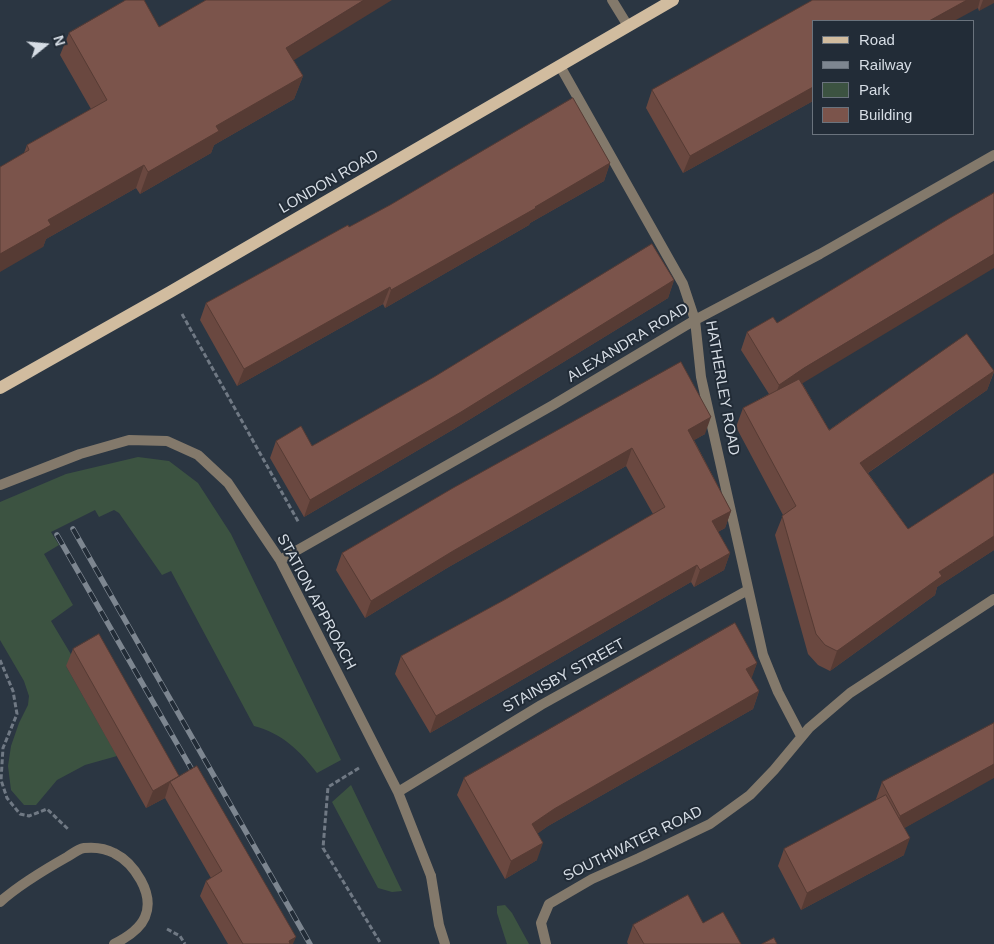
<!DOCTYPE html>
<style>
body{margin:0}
#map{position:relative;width:994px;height:944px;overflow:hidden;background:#2b3642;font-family:Helvetica,sans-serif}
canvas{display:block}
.legend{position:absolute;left:812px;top:20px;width:162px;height:115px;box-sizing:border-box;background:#222c37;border:1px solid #6a737d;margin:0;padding:6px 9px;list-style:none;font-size:15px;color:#d6dde5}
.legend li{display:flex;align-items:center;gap:10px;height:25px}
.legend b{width:25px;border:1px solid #6a737d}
.north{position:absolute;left:20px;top:20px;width:50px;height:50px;-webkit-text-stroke:4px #222c37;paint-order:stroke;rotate:73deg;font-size:14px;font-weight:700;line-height:20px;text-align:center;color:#d6dde5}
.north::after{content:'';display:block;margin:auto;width:18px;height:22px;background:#d6dde5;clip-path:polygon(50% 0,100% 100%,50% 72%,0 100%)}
</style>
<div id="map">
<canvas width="994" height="944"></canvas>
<ul class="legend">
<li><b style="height:6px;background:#d1bc9f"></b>Road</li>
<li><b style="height:6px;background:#7d8690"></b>Railway</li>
<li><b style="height:14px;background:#3c5341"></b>Park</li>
<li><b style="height:14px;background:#7b544b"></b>Building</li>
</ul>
<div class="north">N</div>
</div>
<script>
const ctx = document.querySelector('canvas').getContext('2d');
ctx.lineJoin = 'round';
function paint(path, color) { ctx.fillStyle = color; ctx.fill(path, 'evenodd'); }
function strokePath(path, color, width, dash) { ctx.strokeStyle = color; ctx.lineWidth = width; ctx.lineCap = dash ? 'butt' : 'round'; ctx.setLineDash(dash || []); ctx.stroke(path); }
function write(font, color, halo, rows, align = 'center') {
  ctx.font = font + ' Helvetica,sans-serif'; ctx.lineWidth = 4; ctx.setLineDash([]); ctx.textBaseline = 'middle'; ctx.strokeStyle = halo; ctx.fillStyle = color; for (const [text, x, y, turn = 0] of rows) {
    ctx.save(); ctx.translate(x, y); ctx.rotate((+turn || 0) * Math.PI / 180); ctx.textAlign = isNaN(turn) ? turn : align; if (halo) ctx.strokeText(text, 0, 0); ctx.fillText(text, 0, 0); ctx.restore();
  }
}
paint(new Path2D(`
 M138 457 169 461 198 483 231 534 341 760 317 773C299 750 283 734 254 726L171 571 162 575 119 513 114 510 99 517 95 510 51 532 59 545 44 554 73 605 51 621 75 661 66 666 117 756 85 765 57 780 36 805H24L11 790 8 766 11 746 19 723 28 705 29 696 24 681 0 640V502L66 474Z
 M351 785 402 891 392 892 378 888 332 802Z
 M505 905 512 913 529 944H507L497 913V906Z`), '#3c5341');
strokePath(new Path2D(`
 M182 314 299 523
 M0 660 13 691 17 714 3 748 1 780 7 798 20 814 29 816 47 809 68 829
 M359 768 328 787 323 848 381 944
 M167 929 180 936 185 944`), '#707984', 3, [5, 2.5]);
strokePath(new Path2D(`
 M431 876 439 925 445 944
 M0 902C20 884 44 870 67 857 72 854 78 849 84 848 94 847 105 848 114 853 134 863 155 894 145 917 140 929 126 938 114 944`), '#83796b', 10);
strokePath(new Path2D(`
 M612 0 628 26
 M560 66 683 284 695 320 701 377 763 655 778 692 801 736
 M0 485 80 454 129 440 167 441 198 455 228 483 280 560 398 792 431 876
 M280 560 553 405 695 320 820 254 994 155
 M398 792 541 705 748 590
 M546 944 541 923 549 904 592 879 639 858 710 824 750 795 774 770 809 728 850 693 994 599`), '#83796b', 10);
strokePath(new Path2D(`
 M0 388 170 292 673 0`), '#d1bc9f', 12);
const rail = new Path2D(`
 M73 529 310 944
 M57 535 199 782`);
strokePath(rail, '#7d8690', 5.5);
strokePath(rail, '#222c37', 4, [11]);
paint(new Path2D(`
 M813 0H994L979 11 978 8 813 21V101L683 173 646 108 652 90Z
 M159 27 294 61 303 76 294 99 214 145 211 153 140 194 136 188 46 239 43 247 24 153 27 145 91 109 60 55 69 33Z
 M610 163 604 181 530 223 529 225 385 308 383 304 237 386 200 320 206 303 349 227Z
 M674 280 668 298 454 429 304 517 270 458 276 441 312 446Z
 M747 332 802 383 829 430 994 370V372L987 390 868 473 908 529 994 473V550L937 587 935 595 830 671 818 665 808 654 775 535 783 515 736 427 743 408 769 394 741 350Z
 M681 362 705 434 694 440 731 511 725 528 718 532 730 553 724 570 694 587 691 582 430 733 395 674 401 656 506 599 653 514 626 466 447 568 365 618 336 570 342 553Z
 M73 649 179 776 178 778 293 944H228L200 896 206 881 211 878 165 798 146 808 66 666Z
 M757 663 751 678 759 691 753 709 548 826 538 833 537 860 505 879 457 795 464 778Z
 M882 782 974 789 904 828V855L801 910 778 866 784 849 876 800V799Z
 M703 923 741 944H628L627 942 633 925Z`), '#6a4840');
paint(new Path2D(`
 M364 0H392L278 70 286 48Z
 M967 0H980L978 8 954 21H929Z
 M983 0H994V3L979 11Z
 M303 76 294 99 214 145 211 153 140 194 148 172 216 126Z
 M813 87V101L683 173 690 156Z
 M610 163 604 181 530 223 529 225 385 308 391 290Z
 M144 165 136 188 46 239 43 247 0 272V254L48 220Z
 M994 254V268L798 386 773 402 779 385 804 368Z
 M674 280 668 298 454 429 304 517 310 500Z
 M390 287 383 304 237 386 244 369Z
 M994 371 987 390 853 483 860 463Z
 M711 417 705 434 682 447 688 430Z
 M632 448 626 466 447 568 365 618 371 601 453 551Z
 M731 511 725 528 706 538 712 521Z
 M994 536V550L937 587 935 595 830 671 837 651 939 572Z
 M730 553 724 570 694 587 700 570Z
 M697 565 691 582 430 733 436 716Z
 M757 663 751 680 746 669Z
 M759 691 753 709 548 826 526 842 532 824 554 809Z
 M994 764V778L894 834 900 816Z
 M179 776 174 789 170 782 165 798 146 808 153 791Z
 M910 838 904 855 801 910 807 893Z
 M543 843 537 860 505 879 511 861Z
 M296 937 293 944H287L289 941Z`), '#563b34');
const building = new Path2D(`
 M126 0H144L159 27 206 0H364L286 48 303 76 216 126 219 131 148 172 144 165 48 220 51 225 0 254V167L29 150 27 145 107 100 69 33Z
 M813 0H967L929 21H813V87L690 156 652 90Z
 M573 98 610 163 535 207 536 208 391 290 390 287 244 369 206 303 348 225 349 227 390 205Z
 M994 193V254L804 368 779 385 747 332 773 317 777 323 950 218Z
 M652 244 674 280 461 412 310 500 276 441 301 426 312 446 434 377Z
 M967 334 994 371 860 463 908 529 994 473V536L939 572 942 576 837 651 825 645 816 634 782 516 796 506 743 408 799 379 829 430Z
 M681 362 711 417 688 430 731 511 712 521 730 553 700 570 697 565 436 716 401 656 506 599 665 507 632 448 453 551 371 601 342 553 453 488Z
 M735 623 757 663 746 669 759 691 554 809 532 824 543 843 511 861 464 778Z
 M99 634 179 776 153 791 73 649Z
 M994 723V764L900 816 882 782Z
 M197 766 296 937 289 941 290 944H243L206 881 222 871 170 782Z
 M886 795 910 838 807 893 784 849Z
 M688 895 703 923 723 912 741 944H644L633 925Z
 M774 938 777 944H762Z`);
paint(building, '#7b544b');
strokePath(building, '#563b34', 1);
write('15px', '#d6dde5', '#222c37', [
 ["LONDON ROAD",329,182,-30],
 ["ALEXANDRA ROAD",628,343,-31],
 ["HATHERLEY ROAD",722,388,80],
 ["STATION APPROACH",316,602,62],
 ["STAINSBY STREET",564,676,-29],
 ["SOUTHWATER ROAD",633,844,-26]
]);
</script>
